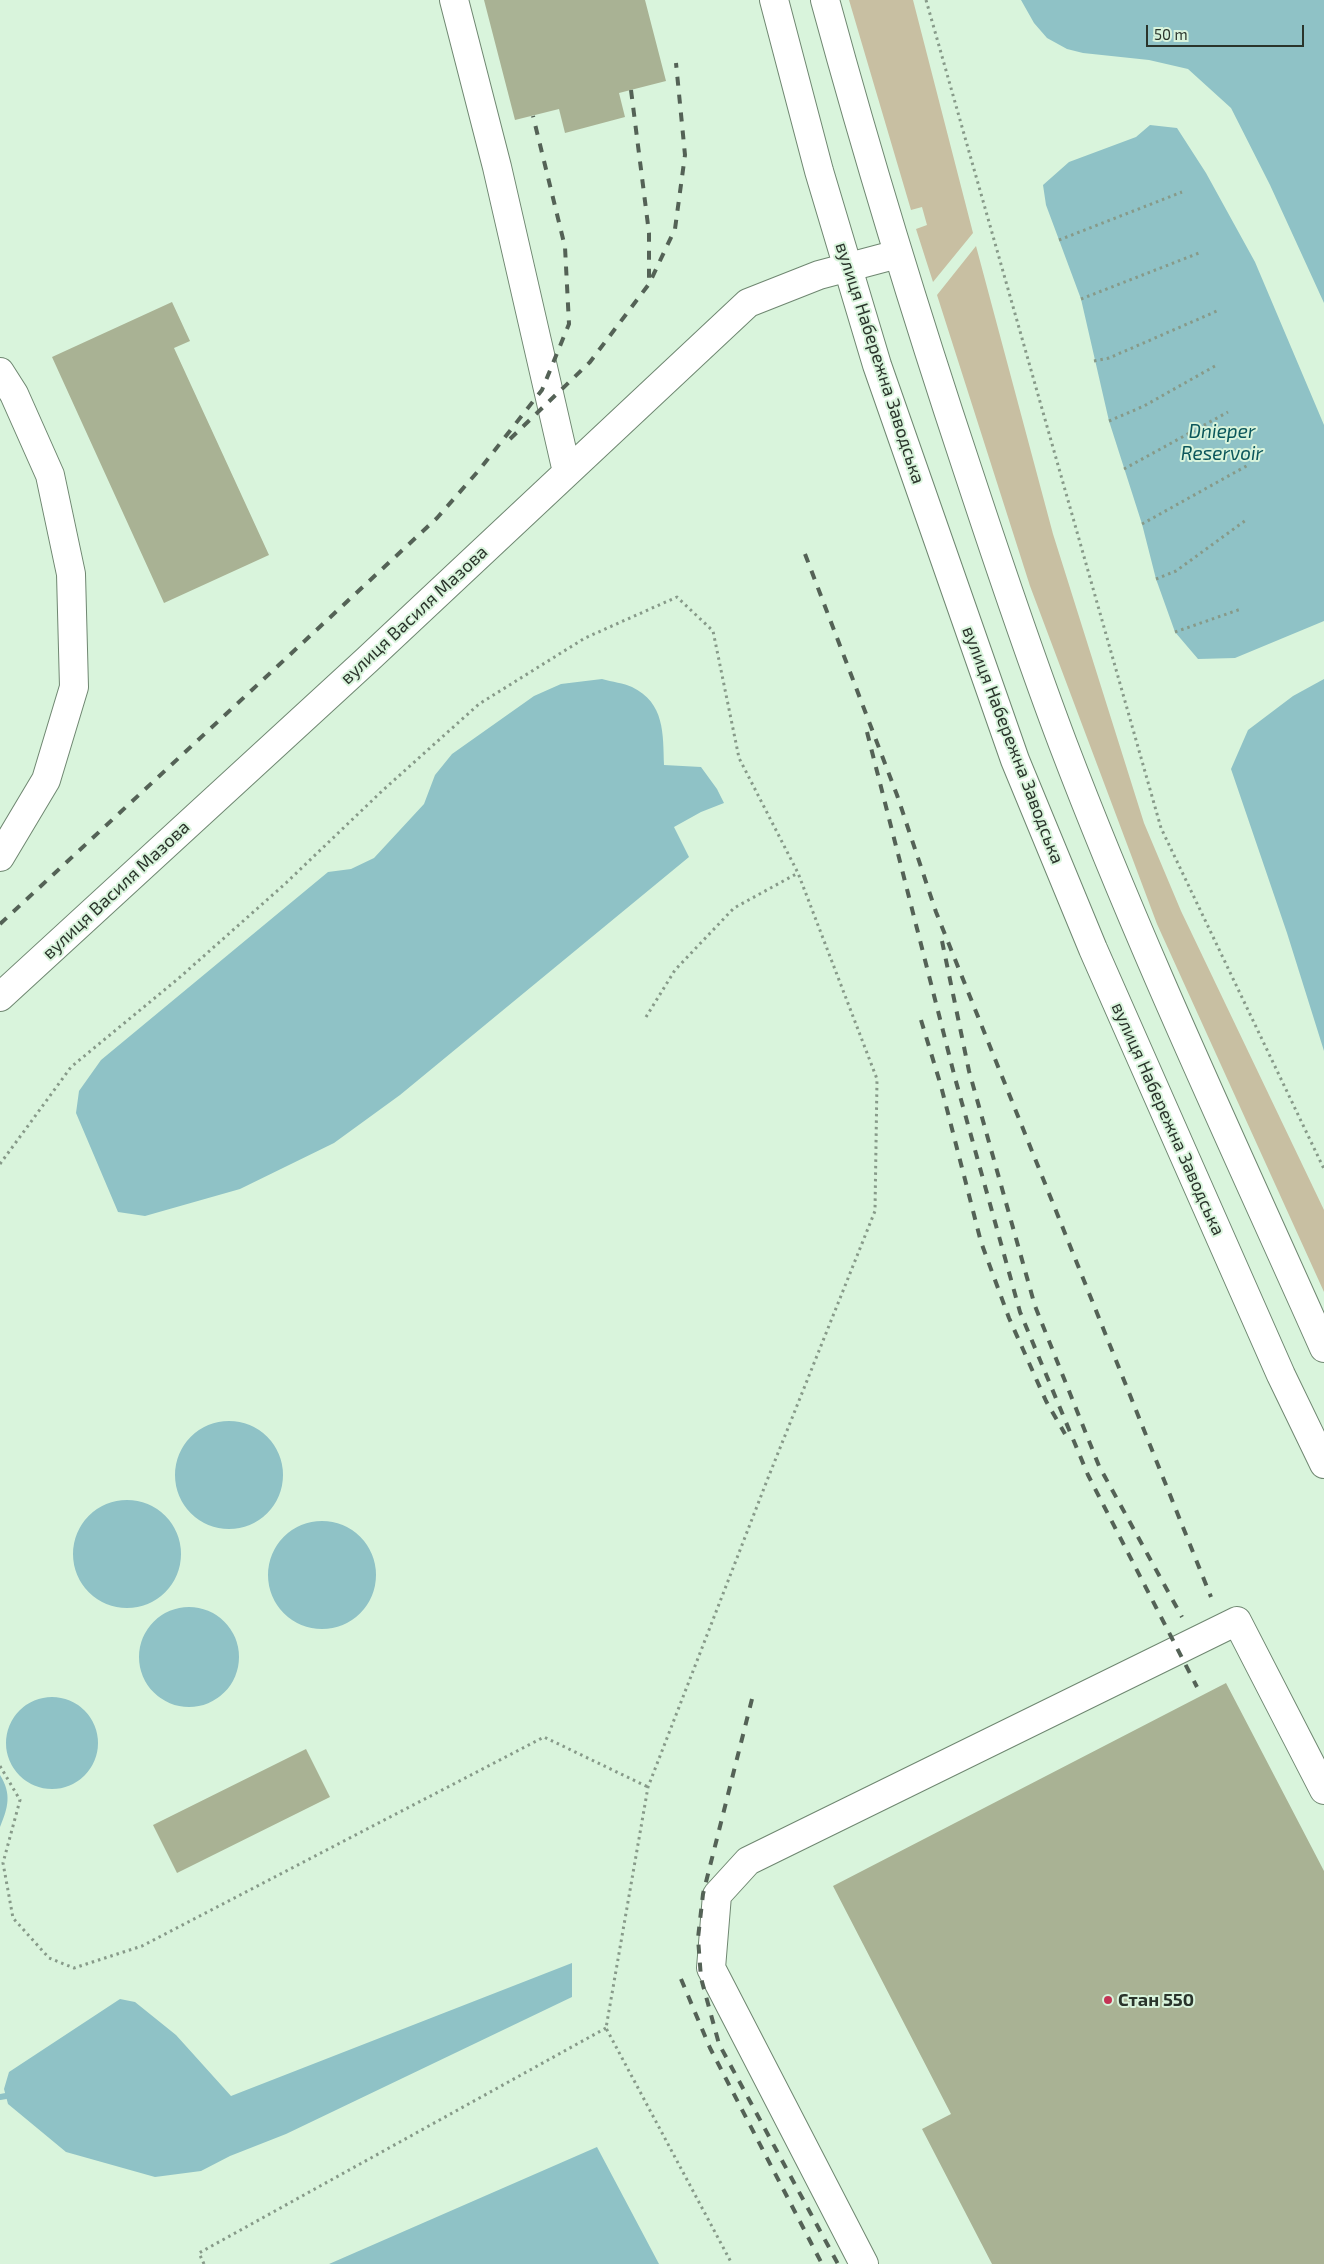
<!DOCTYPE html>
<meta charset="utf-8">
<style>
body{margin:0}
#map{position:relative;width:1324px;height:2264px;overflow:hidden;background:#d9f4dc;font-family:"Exo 2",sans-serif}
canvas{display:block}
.scale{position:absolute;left:1146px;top:25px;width:158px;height:22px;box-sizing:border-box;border:2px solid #2a342b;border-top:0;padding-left:6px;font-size:15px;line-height:18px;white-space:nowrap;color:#2a342b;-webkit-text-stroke:4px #d9f4dc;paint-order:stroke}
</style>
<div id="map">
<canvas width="1324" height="2264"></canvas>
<div class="scale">50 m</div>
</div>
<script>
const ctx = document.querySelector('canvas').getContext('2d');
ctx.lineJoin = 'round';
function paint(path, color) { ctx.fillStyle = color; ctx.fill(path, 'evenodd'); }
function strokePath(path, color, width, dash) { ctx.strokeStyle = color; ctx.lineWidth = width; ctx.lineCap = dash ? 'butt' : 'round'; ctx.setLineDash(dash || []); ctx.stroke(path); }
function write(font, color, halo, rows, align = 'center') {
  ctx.font = font + ' "Exo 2",sans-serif'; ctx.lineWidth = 4; ctx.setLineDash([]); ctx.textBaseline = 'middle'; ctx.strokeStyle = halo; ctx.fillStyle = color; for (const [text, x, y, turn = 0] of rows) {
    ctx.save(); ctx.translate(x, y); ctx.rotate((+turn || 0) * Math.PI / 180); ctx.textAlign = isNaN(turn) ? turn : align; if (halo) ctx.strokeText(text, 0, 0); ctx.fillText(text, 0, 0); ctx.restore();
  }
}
paint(new Path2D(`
 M849 0H913L973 233 933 282 916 229 927 225 922 207 911 210Z
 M976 246 1053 534 1144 823 1181 911 1324 1210V1292L1157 924 1030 586 937 295Z`), '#c8bfa2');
paint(new Path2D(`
 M1021 0H1324V303L1270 185 1231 108 1188 69 1149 60 1083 53 1067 49 1047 38 1034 23Z
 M1150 125 1177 128 1206 173 1255 262 1324 425V621L1235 658 1198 659 1175 632 1156 579 1142 524 1109 421 1081 299 1046 205 1043 185 1069 162 1136 137Z
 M602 679C612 682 624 683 632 687 665 703 663 734 664 765L701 767 717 789 724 803 701 812 674 827 689 857 400 1095 334 1143 240 1189 145 1216 118 1212 76 1113 79 1091 101 1060 328 872 351 869 374 858 424 804 435 775 452 754 534 696 561 684Z
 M1324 679V1051L1287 933 1231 769 1248 730 1293 696Z
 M175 1475a54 54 0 1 1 108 0a54 54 0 1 1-108 0Z
 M73 1554a54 54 0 1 1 108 0a54 54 0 1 1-108 0Z
 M268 1575a54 54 0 1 1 108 0a54 54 0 1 1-108 0Z
 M139 1657a50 50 0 1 1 100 0a50 50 0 1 1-100 0Z
 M6 1743a46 46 0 1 1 92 0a46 46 0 1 1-92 0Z
 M0 1775C12 1794 8 1808 0 1827Z
 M572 1963V1997L286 2134 230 2156 201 2171 155 2177 66 2152 8 2104 4 2089 9 2072 120 1999 135 2002 176 2035 231 2096Z
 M597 2147 659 2264H329Z`), '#8fc2c6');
strokePath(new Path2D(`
 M0 2097 6 2096`), '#8fc2c6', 6);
paint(new Path2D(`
 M484 0H645L666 81 619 93 625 117 565 133 559 109 515 120Z
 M172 302 190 341 174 348 269 555 164 603 52 357Z
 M1226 1683 1324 1871V2264H992L922 2129 951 2114 833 1886Z
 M306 1749 330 1797 177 1873 153 1825Z`), '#a9b294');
const minor = new Path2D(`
 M454 0 497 167 567 472
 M0 372 14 394 50 475 71 574 74 687 46 780 0 857
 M0 997 367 660 748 303 819 275 898 254
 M864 2264 711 1968 717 1895 748 1861 1237 1621 1324 1790`);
const major = new Path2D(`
 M774 0 819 171 877 365 1015 760 1093 949 1281 1375 1324 1464
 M825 0C868 158 916 315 968 471 998 562 1029 654 1063 744 1141 949 1235 1148 1324 1348`);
strokePath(minor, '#6f8771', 30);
strokePath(major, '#6f8771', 30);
strokePath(new Path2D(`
 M926 0 1161 828 1324 1169
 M1059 240 1182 192
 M1081 299 1199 253
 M1094 361 1109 358 1217 311
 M1109 421 1144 406 1215 366
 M1124 469 1228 412
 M1142 524 1250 464
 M1156 579 1176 571 1246 520
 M1175 632 1241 609
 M646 1017 675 970 734 908 798 873
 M0 1164 71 1067 179 978 286 883 382 791 479 704 585 638 677 597 713 631 739 758 798 873 877 1079 875 1211 768 1478 648 1787 606 2028 732 2264
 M0 1766 20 1800 3 1863 13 1918 49 1958 74 1968 142 1946 544 1737 648 1787
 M204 2264 199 2253 606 2028`), '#879a89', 3, [2.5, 4]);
strokePath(minor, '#fff', 28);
strokePath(major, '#fff', 28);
strokePath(new Path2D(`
 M631 90 649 233V279
 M510 439 590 362 649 284 675 229 685 155 676 63
 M805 554 897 795 936 912 1211 1597
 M867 732 955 1078 1020 1312 1088 1475 1197 1687
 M0 924 437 518 480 469 542 390 569 324 565 247 533 116
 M942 941 969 1071 1035 1306 1099 1466 1182 1617
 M921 1020 941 1086 981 1242 1009 1318 1046 1401 1065 1434
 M752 1699 703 1894 698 1938 701 1978 719 2044 838 2264
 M681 1979 710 2048 822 2264`), '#546256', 4, [9, 9]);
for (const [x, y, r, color] of [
 [1108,2000,5,"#c43455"]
]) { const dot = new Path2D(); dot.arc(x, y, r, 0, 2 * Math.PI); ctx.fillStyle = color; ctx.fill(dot); strokePath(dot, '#d9f4dc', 2); }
write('18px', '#2a342b', '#d9f4dc', [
 ["вулиця Набережна Заводська",880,363,72],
 ["вулиця Василя Мазова",414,615,-43],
 ["вулиця Набережна Заводська",1013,745,69],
 ["вулиця Василя Мазова",116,890,-43],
 ["вулиця Набережна Заводська",1168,1119,66]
]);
write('bold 18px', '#2a342b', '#d9f4dc', [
 ["Стан 550",1118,2000]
], 'left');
write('italic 19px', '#0b565b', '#d9f4dc', [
 ["Dnieper",1222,432],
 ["Reservoir",1222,454]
]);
</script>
